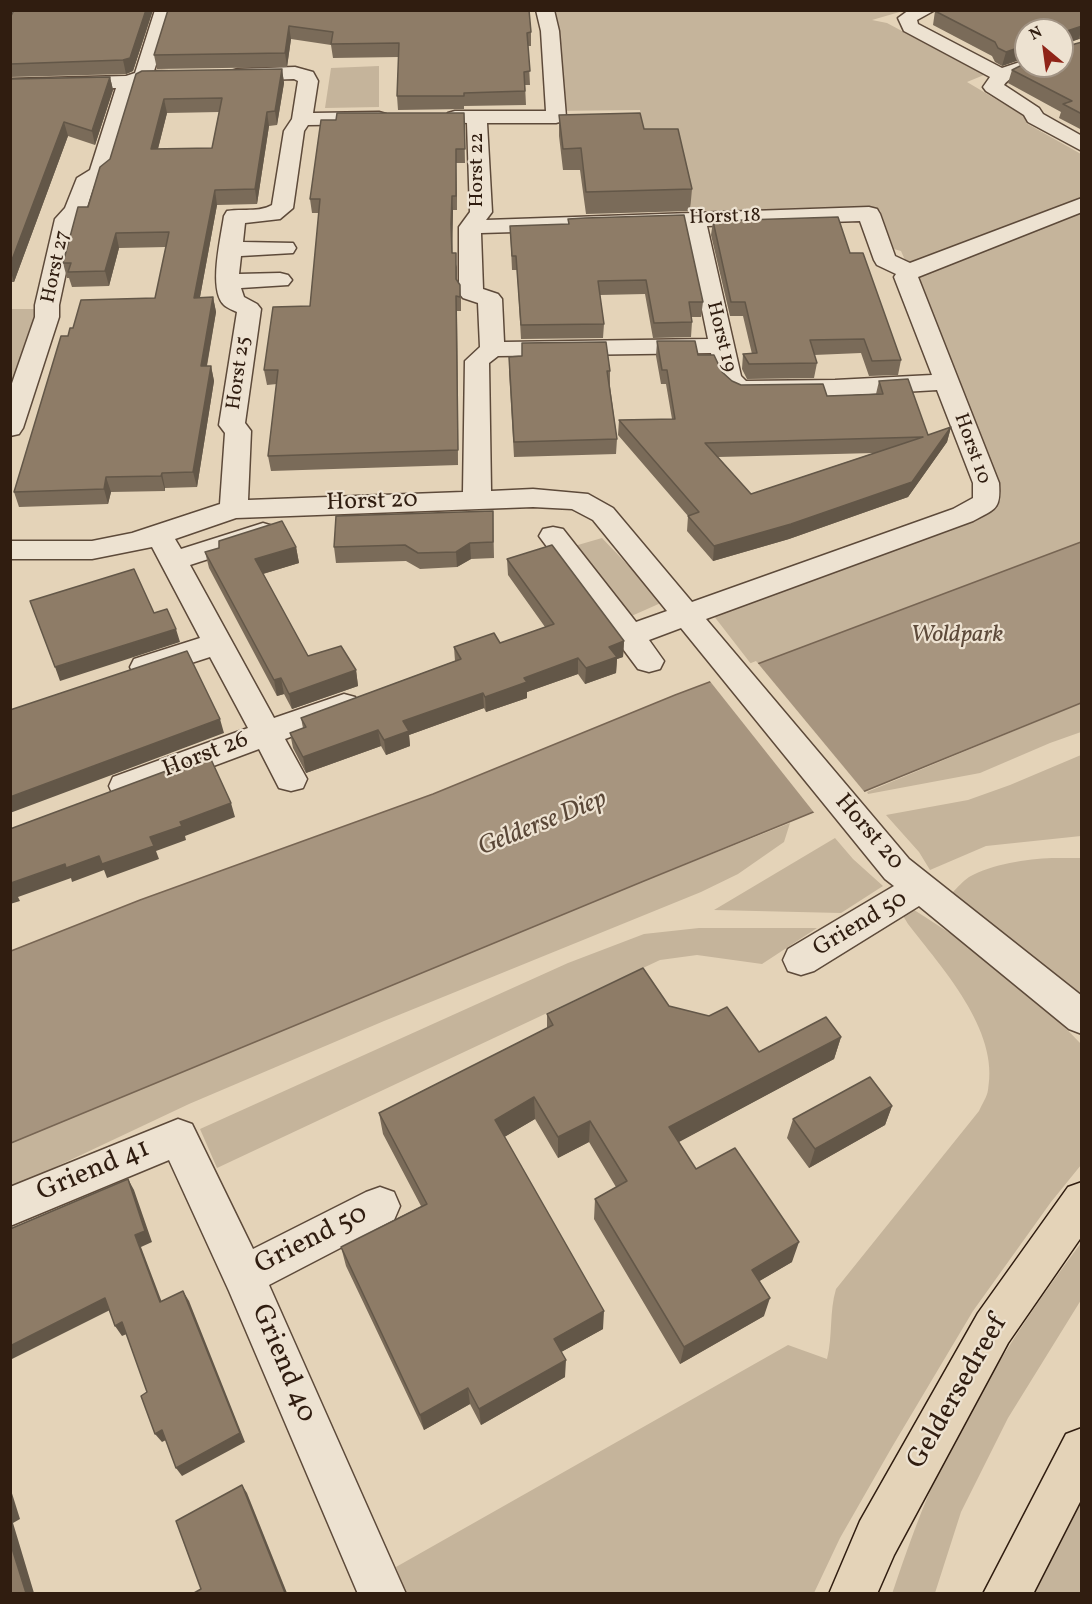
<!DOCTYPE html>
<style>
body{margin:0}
#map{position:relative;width:1092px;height:1604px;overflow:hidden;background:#e4d3b8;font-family:Vollkorn,serif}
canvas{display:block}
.frame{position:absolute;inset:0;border:12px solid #301d10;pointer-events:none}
.north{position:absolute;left:1014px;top:18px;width:60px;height:60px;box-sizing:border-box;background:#ede2d1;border:2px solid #a19384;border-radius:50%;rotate:331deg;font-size:16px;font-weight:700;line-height:24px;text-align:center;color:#301d10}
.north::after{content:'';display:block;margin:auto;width:21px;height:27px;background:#8f2418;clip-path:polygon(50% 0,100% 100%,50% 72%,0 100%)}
</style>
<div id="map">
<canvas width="1092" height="1604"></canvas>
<div class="frame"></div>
<div class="north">N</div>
</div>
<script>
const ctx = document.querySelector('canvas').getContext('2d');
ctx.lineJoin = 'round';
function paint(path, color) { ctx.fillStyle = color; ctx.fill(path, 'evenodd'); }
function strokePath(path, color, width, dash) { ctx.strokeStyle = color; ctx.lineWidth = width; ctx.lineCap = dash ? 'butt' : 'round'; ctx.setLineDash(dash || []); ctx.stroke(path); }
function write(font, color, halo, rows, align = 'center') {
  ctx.font = font + ' Vollkorn,serif'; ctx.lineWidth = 4.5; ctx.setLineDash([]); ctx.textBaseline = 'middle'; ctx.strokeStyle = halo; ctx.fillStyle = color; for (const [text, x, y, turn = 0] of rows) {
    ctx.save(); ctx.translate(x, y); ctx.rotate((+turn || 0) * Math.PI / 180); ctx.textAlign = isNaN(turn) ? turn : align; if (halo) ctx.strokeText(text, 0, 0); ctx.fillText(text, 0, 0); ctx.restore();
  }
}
paint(new Path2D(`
 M546 11H903L872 20 887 23 984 75 967 82 1031 120 1026 123 1081 154V698L848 789 710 611 993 504 911 274 901 251 894 249 880 210 692 212 677 146 644 147 640 110 553 111Z
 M379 66V107L325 108 331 68Z
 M10 309H35L36 320 10 399Z
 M602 538 663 602 627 618 571 547Z
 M1081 703V732L1050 743 980 773 868 794 867 792Z
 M1081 755V836L986 846 930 870 919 852 886 815 968 800 1010 785Z
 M790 823 784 842 738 874 701 892 384 1021 189 1104 11 1188 10 1143 644 881Z
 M835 838 853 859 883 886 841 913 714 910Z
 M1052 858H1081V993L1061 980 952 893C957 888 963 881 969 877 992 864 1027 859 1052 858Z
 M901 902C970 944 1026 985 1081 1044V1165L1051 1202 973 1311 892 1447 840 1538 814 1593H406L396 1567 788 1345 827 1359C833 1336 829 1312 836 1289L979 1111C982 1104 987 1097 988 1090 1000 1030 941 967 908 924L902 914Z
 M699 928H817L762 964 697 955 660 960 217 1168 200 1129 568 963 644 934Z
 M1081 1243V1300L1008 1418 961 1512 935 1593 892 1594C907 1550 922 1506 942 1465 980 1387 1029 1312 1081 1243Z
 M1081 1457V1593L1017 1594Z`), '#c5b49b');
const water = new Path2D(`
 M1081 542V703L644 881 11 1143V951L140 900 433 794 675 695Z`);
paint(water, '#a7957f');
strokePath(water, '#776553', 1.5);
paint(new Path2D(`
 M756 661 867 795 816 815 709 680Z`), '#e4d3b8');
const minor = new Path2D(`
 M155 10H173L154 71 184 72 187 76 184 80C168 84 152 80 137 86L111 173 94 186 86 210 77 221 59 305V317L23 428 19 434 10 436V389L35 317V305L55 219 65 208 77 178 90 170 116 88 10 91V79L126 76 135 73Z
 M536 10H554L559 31 566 117 563 121 556 123H487L492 212 486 220 869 207 877 209 880 214 895 256 910 263 1082 198V212L918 277 999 483C1001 510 995 509 973 521L706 619 909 859 1082 996V1034L1069 1029 919 906 814 971 801 975 788 971 783 960 788 949 894 886 885 879 681 628 649 640 664 661 660 669 649 672 638 669 539 536 543 529 553 527 563 529 636 622 667 611 593 520 572 509 533 507 236 518 175 539 181 549 263 523 273 526 277 532 273 538 190 565 274 718 344 694 355 697 360 705 355 713 285 739 307 779 303 788 291 791 279 788 259 749 125 799 113 795 109 786 113 777 248 728 210 657 145 678 134 675 130 667 134 659 200 638 152 547 92 559H10V541H92L132 533 220 504 225 433 219 425 237 312C233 310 227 308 224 305 208 290 221 237 224 216L227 211C242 208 258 213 272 205L284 131 292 119 298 81 294 79 238 81 231 79 228 75 231 71 238 69 295 67 313 72 318 81 313 113 379 112 386 114 389 118 386 122 379 124 308 125 304 131 293 208 280 219 245 223 243 242 293 243 296 248 293 253 241 256 239 274 280 273 288 275 292 280 288 285 241 288 244 297 257 304 261 309 245 423 251 431 248 500 463 492 465 361 480 347 478 303 463 298 459 293V227L470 212 467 123 448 121 445 117 448 113 455 111H546L541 31ZM860 221 874 260 877 265 896 274 894 277 932 375 835 380 746 381 741 376 707 226ZM685 227 708 339 504 342 502 299 498 294 483 289 481 233ZM711 353C715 372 718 391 739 397L835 396 937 390 973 483V498L953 509 692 602 613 508 588 494 533 489 491 491 489 363 498 356Z
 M909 10H935L917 20 918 24 1002 68 1026 60V66H1036C1027 76 1011 74 1004 85L1039 108 1043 114 1082 136V151L1028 122 1024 115 986 91 983 87 990 77 904 31 898 18Z
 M178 1119 192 1124 253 1249 366 1192 380 1187 394 1192 400 1206 394 1220 269 1285 406 1594H358L229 1291 169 1160 10 1226V1187Z`);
const major = new Path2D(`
 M1082 1182V1236L1008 1343 894 1555 877 1594H829L860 1521 978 1313 1068 1187Z
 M1082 1428V1498L1033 1594H983L1066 1434Z`);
strokePath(minor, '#5d4a3a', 3);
strokePath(major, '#301d10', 3);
paint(minor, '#ede2d1');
paint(major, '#e4d3b8');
paint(new Path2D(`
 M14 10H153L133 71 126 74 10 77V18Z
 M168 10 531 32V46H528L530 85H525L526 105 464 106V109L398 110 397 96 399 57 333 58 331 45 291 39 287 67 157 69 154 55Z
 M1082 10V40L1079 39 1064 44V47L1082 42V130L1059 118 1061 112 1008 83 1012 70 1062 66 1026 30V59L1025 58 1002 66 995 62 992 56 933 25 935 11Z
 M282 69 284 83 277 125 269 126 257 204 217 205 200 297H213L216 312 207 366H211L214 381 197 487 165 488V491L111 492 108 504 19 507 14 492 68 336 73 328 155 298 166 247 119 248 109 286 72 287 69 278H67L63 263 110 159 136 74ZM219 112 212 148 158 149 167 113Z
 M110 77 113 90 95 145 68 136 14 282H10V79Z
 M464 113 465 163H456L457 210H453L452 239V253L457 267V280L460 285 461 299V311H457L458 465 271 471 268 456 277 384 267 385 264 370 310 306 319 213H312L310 199 336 120Z
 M559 115 644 129 692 189 690 211 586 214 580 170H563L559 136Z
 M568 219 703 302 701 317H692V322L691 337 653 338 645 294 600 295 604 324 603 338 521 339 517 270H512L510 226 568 224Z
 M713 221 850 253 901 360 898 375 869 376 861 353 814 355 817 363 814 378 747 379 742 369 743 354H752L743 316H730L711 235Z
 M657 341 698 355 722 372 732 381 741 385 827 396 876 394 879 381 928 435 951 427 947 442 908 497 789 539 713 561 687 531 688 516 618 435 619 420 672 419 666 384H661L656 356ZM874 453 751 494 718 457Z
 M522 343 610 371V386L617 439 616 454 514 457 509 371 522 356Z
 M493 511 494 558 471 559 457 567 420 569 406 561 336 563 334 547Z
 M296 547 299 563 263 574 308 656 356 670 358 686 292 709 284 694 277 696 209 568 205 552Z
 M507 559 624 641 623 657 617 659 616 673 585 684 578 674 527 692V698L486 712 484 708 409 735 410 746 386 755 381 746 306 773 293 748 290 733 303 728 301 718 455 661 454 647 500 643 545 627 508 575Z
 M669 1006 759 1052 841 1037 834 1059 678 1142 696 1169 792 1262 759 1281 764 1316 680 1364 594 1219 595 1199 616 1187 589 1142 558 1158 535 1119 504 1137 603 1329 561 1352 565 1377 481 1425 470 1404 424 1430 346 1266 341 1247 421 1206 383 1134 379 1113 547 1028V1014Z
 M892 1106 885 1125 809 1168 787 1138 793 1119Z`), '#7a6b59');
paint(new Path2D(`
 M146 10H153L133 71 126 74 123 60Z
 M289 26 291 39 287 67 285 53Z
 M1082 26 1079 39 1062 45 1064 32Z
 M1026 45 1025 58 1002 66 1006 52Z
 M282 69 284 83 277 125 275 111Z
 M110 77 113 90 95 145 92 131Z
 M164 99 167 113 154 164 151 149Z
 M267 112 269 126 257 204 255 189Z
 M64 122 68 136 14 282 10 269V265Z
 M456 149V163L457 210 456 196Z
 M215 190 217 205 197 313 194 298Z
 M452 196 453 210 452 267 451 224Z
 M116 233 119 248 109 286 105 271Z
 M456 296 457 311 458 465V450Z
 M213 297 216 312 204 381 201 366Z
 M211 366 214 381 197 487 193 472Z
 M951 427 947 442 908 497 789 539 713 561 714 546Z
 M162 473 165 488V491L161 476Z
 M106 477 111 492 108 504 104 489Z
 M470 543 471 559 457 567 456 552Z
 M296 547 299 563 259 575 255 559Z
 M176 629 180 642 60 681 55 667Z
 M624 641 623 657 617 659 616 673 585 684 586 668 609 647Z
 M578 658V674L527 692V698L486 712 485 697 524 678Z
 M356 670 358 686 292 709 289 694Z
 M281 678 284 694 277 696 274 680Z
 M483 693 484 708 409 735 410 746 386 755 384 740 403 721Z
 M220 719 224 733 10 813V797Z
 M378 730 381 746 306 773 303 757Z
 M231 803 235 817 185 836 186 840 156 851 159 859 107 878 104 870 72 882 71 878 18 897 20 901 10 904 11 883 65 864 150 837 180 822Z
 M841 1037 834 1059 666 1149 669 1127Z
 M534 1097 535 1119 496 1142 495 1120Z
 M892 1106 885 1125 809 1168 815 1149Z
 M590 1121 589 1142 558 1158V1137Z
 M128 1179 134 1190 152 1242 141 1247 166 1313 160 1302 135 1235Z
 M799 1242 792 1262 746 1289 752 1270Z
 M183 1291 189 1301 245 1442 182 1476 176 1468Z
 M105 1298 112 1309 10 1360V1346Z
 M770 1298 764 1316 680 1364 684 1347Z
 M604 1311 603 1329 554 1356V1339Z
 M122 1322 129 1333 122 1336 115 1326Z
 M566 1360 565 1377 481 1425 479 1409Z
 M468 1388 470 1404 424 1430 420 1415Z
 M162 1430 168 1439 162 1442 155 1434Z
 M242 1485 247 1493 287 1593H285Z
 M10 1487 20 1519 13 1523 34 1593H26L10 1542Z`), '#635748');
const building = new Path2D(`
 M14 10H146L130 58 123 60 10 64V18Z
 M168 10H529L531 32 527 33 530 71 524 72 525 91 464 93V96H397L399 43 331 44 333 32 289 26 285 53 154 55Z
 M938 10H1082V26L1064 32V47L1082 42V114L1063 104 1072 101 1012 70 1026 63V66H1062V30H1026V45L1006 52 998 48 995 42 935 11Z
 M282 69 275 111 267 112 255 189 215 190 194 298 213 297 201 366H211L193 472 162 473 161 476 106 477 104 489 14 492 61 336H68L70 328H73L81 300 155 298 169 232 116 233 105 271 68 272 71 263H63L78 207H88L100 167 110 159 136 74 142 71ZM222 98 212 148 151 149 164 99Z
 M110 77 92 131 64 122 10 265V79Z
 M337 113H464L465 149H456V196H452L451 224 452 253H456V279L460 285V297L456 296 458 450 268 456 278 370H264L273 307 310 306 320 199H310L321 120H336Z
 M640 113 644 129H678L692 189 586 192 581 148 563 149 559 115Z
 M684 215 703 302H689L692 322 654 323 646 280 598 281 604 324 521 325 516 256H512L510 226 569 224 568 219 585 218Z
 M838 217 850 253H863L901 360 872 361 864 339 810 340 817 363 749 364 743 354 757 353 745 302H731L713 221Z
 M657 341H695L698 355H714L722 372 732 381 741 385 823 384 827 396 883 394 879 381 908 379 928 435 951 427 912 482 791 524 714 546 688 516 699 512 619 420 675 419 667 370H662ZM923 437 751 494 705 443Z
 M606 342 610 371H607L617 439 514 442 509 357 522 356V343Z
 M493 511V542L470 543 456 552 418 553 405 545 334 547 336 516Z
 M282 521 296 547 255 559 308 656 341 646 356 670 289 694 281 678 274 680 205 552 219 548V541Z
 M552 545 624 641 609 647 617 657 586 668 578 658 524 678 527 682 485 697 483 693 403 721 409 731 384 740 378 730 303 757 290 733 306 727 301 718 461 659 454 647 494 633 500 643 554 624 507 559Z
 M134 569 154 613 167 609 176 629 55 667 30 601Z
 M187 651 220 719 10 797V710Z
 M209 755 231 803 180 822 182 826 150 837 154 846 102 864 99 856 66 868 65 864 11 883 13 888 10 889V829Z
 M643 968 669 1006 709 1016 727 1007 759 1052 826 1017 841 1037 669 1127 696 1169 735 1148 799 1242 752 1270 770 1298 684 1347 595 1199 627 1181 590 1121 558 1137 534 1097 495 1120 604 1311 554 1339 566 1360 479 1409 468 1388 420 1415 341 1247 427 1204 379 1113 553 1025 547 1014Z
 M870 1077 892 1106 815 1149 793 1119Z
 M128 1179 145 1231 135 1235 160 1302 183 1291 240 1433 176 1468 162 1430 155 1434 141 1396 147 1392 122 1322 115 1326 105 1298 10 1346V1229Z
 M242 1485 285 1593H194L201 1589 176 1521Z
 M10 1542 26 1593H10Z`);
paint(building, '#8e7c67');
strokePath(building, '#635748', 1.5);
write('20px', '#301d10', '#ede2d1', [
 ["Horst 22",478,170,-90],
 ["Horst 18",725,218,-2],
 ["Horst 27",57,267,-78],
 ["Horst 19",720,337,76],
 ["Horst 25",240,373,-82],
 ["Horst 10",971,449,70]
]);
write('24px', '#301d10', '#ede2d1', [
 ["Horst 20",372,503,-2],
 ["Horst 26",206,756,-21],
 ["Horst 20",868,833,49],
 ["Griend 50",861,925,-31]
]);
write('italic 24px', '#5d4a3a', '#ede2d1', [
 ["Woldpark",957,637]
]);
write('italic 26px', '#5a4737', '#ede2d1', [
 ["Gelderse Diep",543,825,-22]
]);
write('28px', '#301d10', '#ede2d1', [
 ["Griend 41",94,1172,-23],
 ["Griend 50",312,1241,-27],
 ["Griend 40",282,1364,67],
 ["Geldersedreef",959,1393,-60]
]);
</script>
